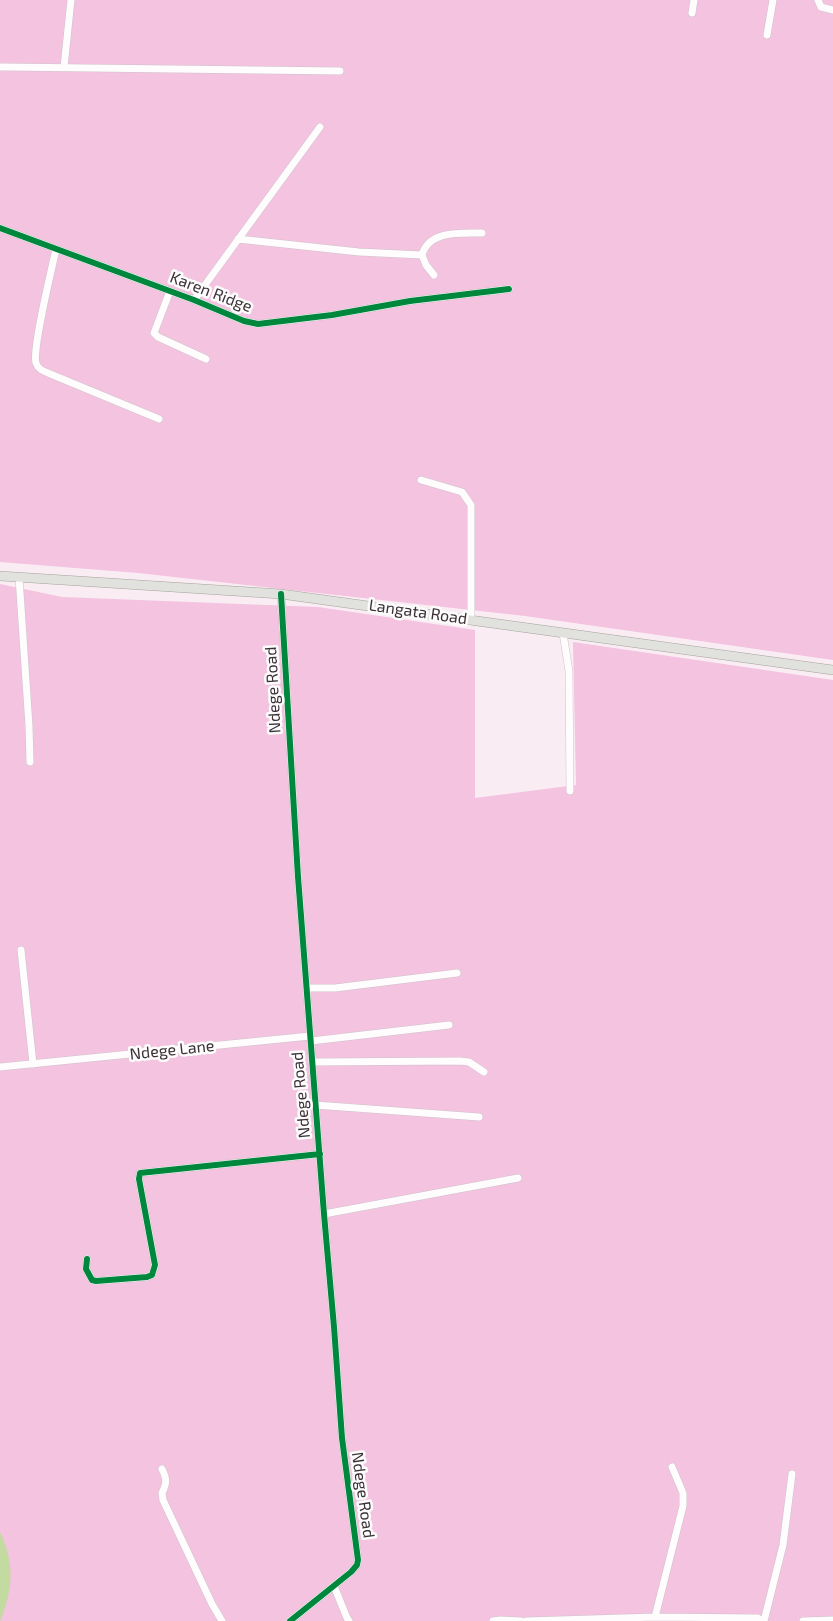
<!DOCTYPE html>
<style>
body{margin:0}
canvas{display:block;background:#f9ecf3}
</style>
<canvas width="833" height="1621"></canvas>
<script>
const ctx = document.querySelector('canvas').getContext('2d');
ctx.lineJoin = 'round';
function paint(path, color) { ctx.fillStyle = color; ctx.fill(path, 'evenodd'); }
function strokePath(path, color, width, dash) { ctx.strokeStyle = color; ctx.lineWidth = width; ctx.lineCap = dash ? 'butt' : 'round'; ctx.setLineDash(dash || []); ctx.stroke(path); }
function write(font, color, halo, rows, align = 'center') {
  ctx.font = font + ' "Exo 2",sans-serif'; ctx.lineWidth = 5; ctx.setLineDash([]); ctx.textBaseline = 'middle'; ctx.strokeStyle = halo; ctx.fillStyle = color; for (const [text, x, y, turn = 0] of rows) {
    ctx.save(); ctx.translate(x, y); ctx.rotate((+turn || 0) * Math.PI / 180); ctx.textAlign = isNaN(turn) ? turn : align; if (halo) ctx.strokeText(text, 0, 0); ctx.fillText(text, 0, 0); ctx.restore();
  }
}
paint(new Path2D(`
 M0 0H833V660L525 616 138 573 0 562Z
 M0 584 62 597 318 607 475 630V798L576 785 573 642 833 680V1621H0Z`), '#f3c3e0');
paint(new Path2D(`
 M0 1532C15 1563 13 1590 0 1621Z`), '#c3daa0');
const minor = new Path2D(`
 M818 0 821 7 833 10
 M692 13 694 0
 M767 35 773 0
 M0 67C113 69 226 70 340 71
 M64 67 71 0
 M0 228 194 300 244 321 258 324 332 315 410 301 509 289
 M238 239 359 252 422 255 426 265 434 275
 M56 249C52 268 32 349 36 363 38 369 43 371 48 373L159 419
 M422 255C429 230 461 233 482 233
 M170 291 154 333 158 337 206 359
 M194 300 320 127
 M421 480 462 492 471 505V620
 M19 577 29 726 30 762
 M281 594 298 877 324 1214 334 1327 342 1438 358 1560 357 1565 351 1572 290 1621
 M563 633 569 671 570 791
 M21 950 33 1064
 M307 988H335L457 973
 M311 1041 449 1025
 M312 1062 460 1061 469 1062 484 1072
 M0 1067 310 1036
 M315 1105 479 1117
 M324 1214 518 1178
 M87 1259 86 1269 92 1280 96 1281 147 1277 152 1275 155 1265 139 1179 140 1173 320 1154
 M162 1469C167 1479 167 1483 162 1493L163 1500 212 1604 222 1621
 M334 1586 347 1618 349 1621
 M655 1617 683 1506V1493L672 1467
 M493 1621 500 1620 521 1621
 M526 1621 655 1617 758 1618 762 1621
 M764 1621 783 1545 792 1474
 M803 1621 833 1620`);
const major = new Path2D(`
 M0 576 281 594 833 670`);
strokePath(minor, '#cfc3ca', 8);
strokePath(major, '#a4a29c', 10);
strokePath(minor, '#fefcfd', 7);
strokePath(major, '#e1e2de', 9);
strokePath(new Path2D(`
 M0 228 194 300 244 321 258 324 332 315 410 301 509 289
 M281 594 298 877 324 1214 334 1327 342 1438 358 1560 357 1565 351 1572 290 1621
 M87 1259 86 1269 92 1280 96 1281 147 1277 152 1275 155 1265 139 1179 140 1173 320 1154`), '#00873e', 6);
write('16px', '#3c3037', '#fbfcfb', [
 ["Karen Ridge",211,292,21],
 ["Langata Road",418,612,8],
 ["Ndege Road",273,690,-93],
 ["Ndege Lane",172,1050,-6],
 ["Ndege Road",301,1095,-95],
 ["Ndege Road",363,1495,82]
]);
</script>
